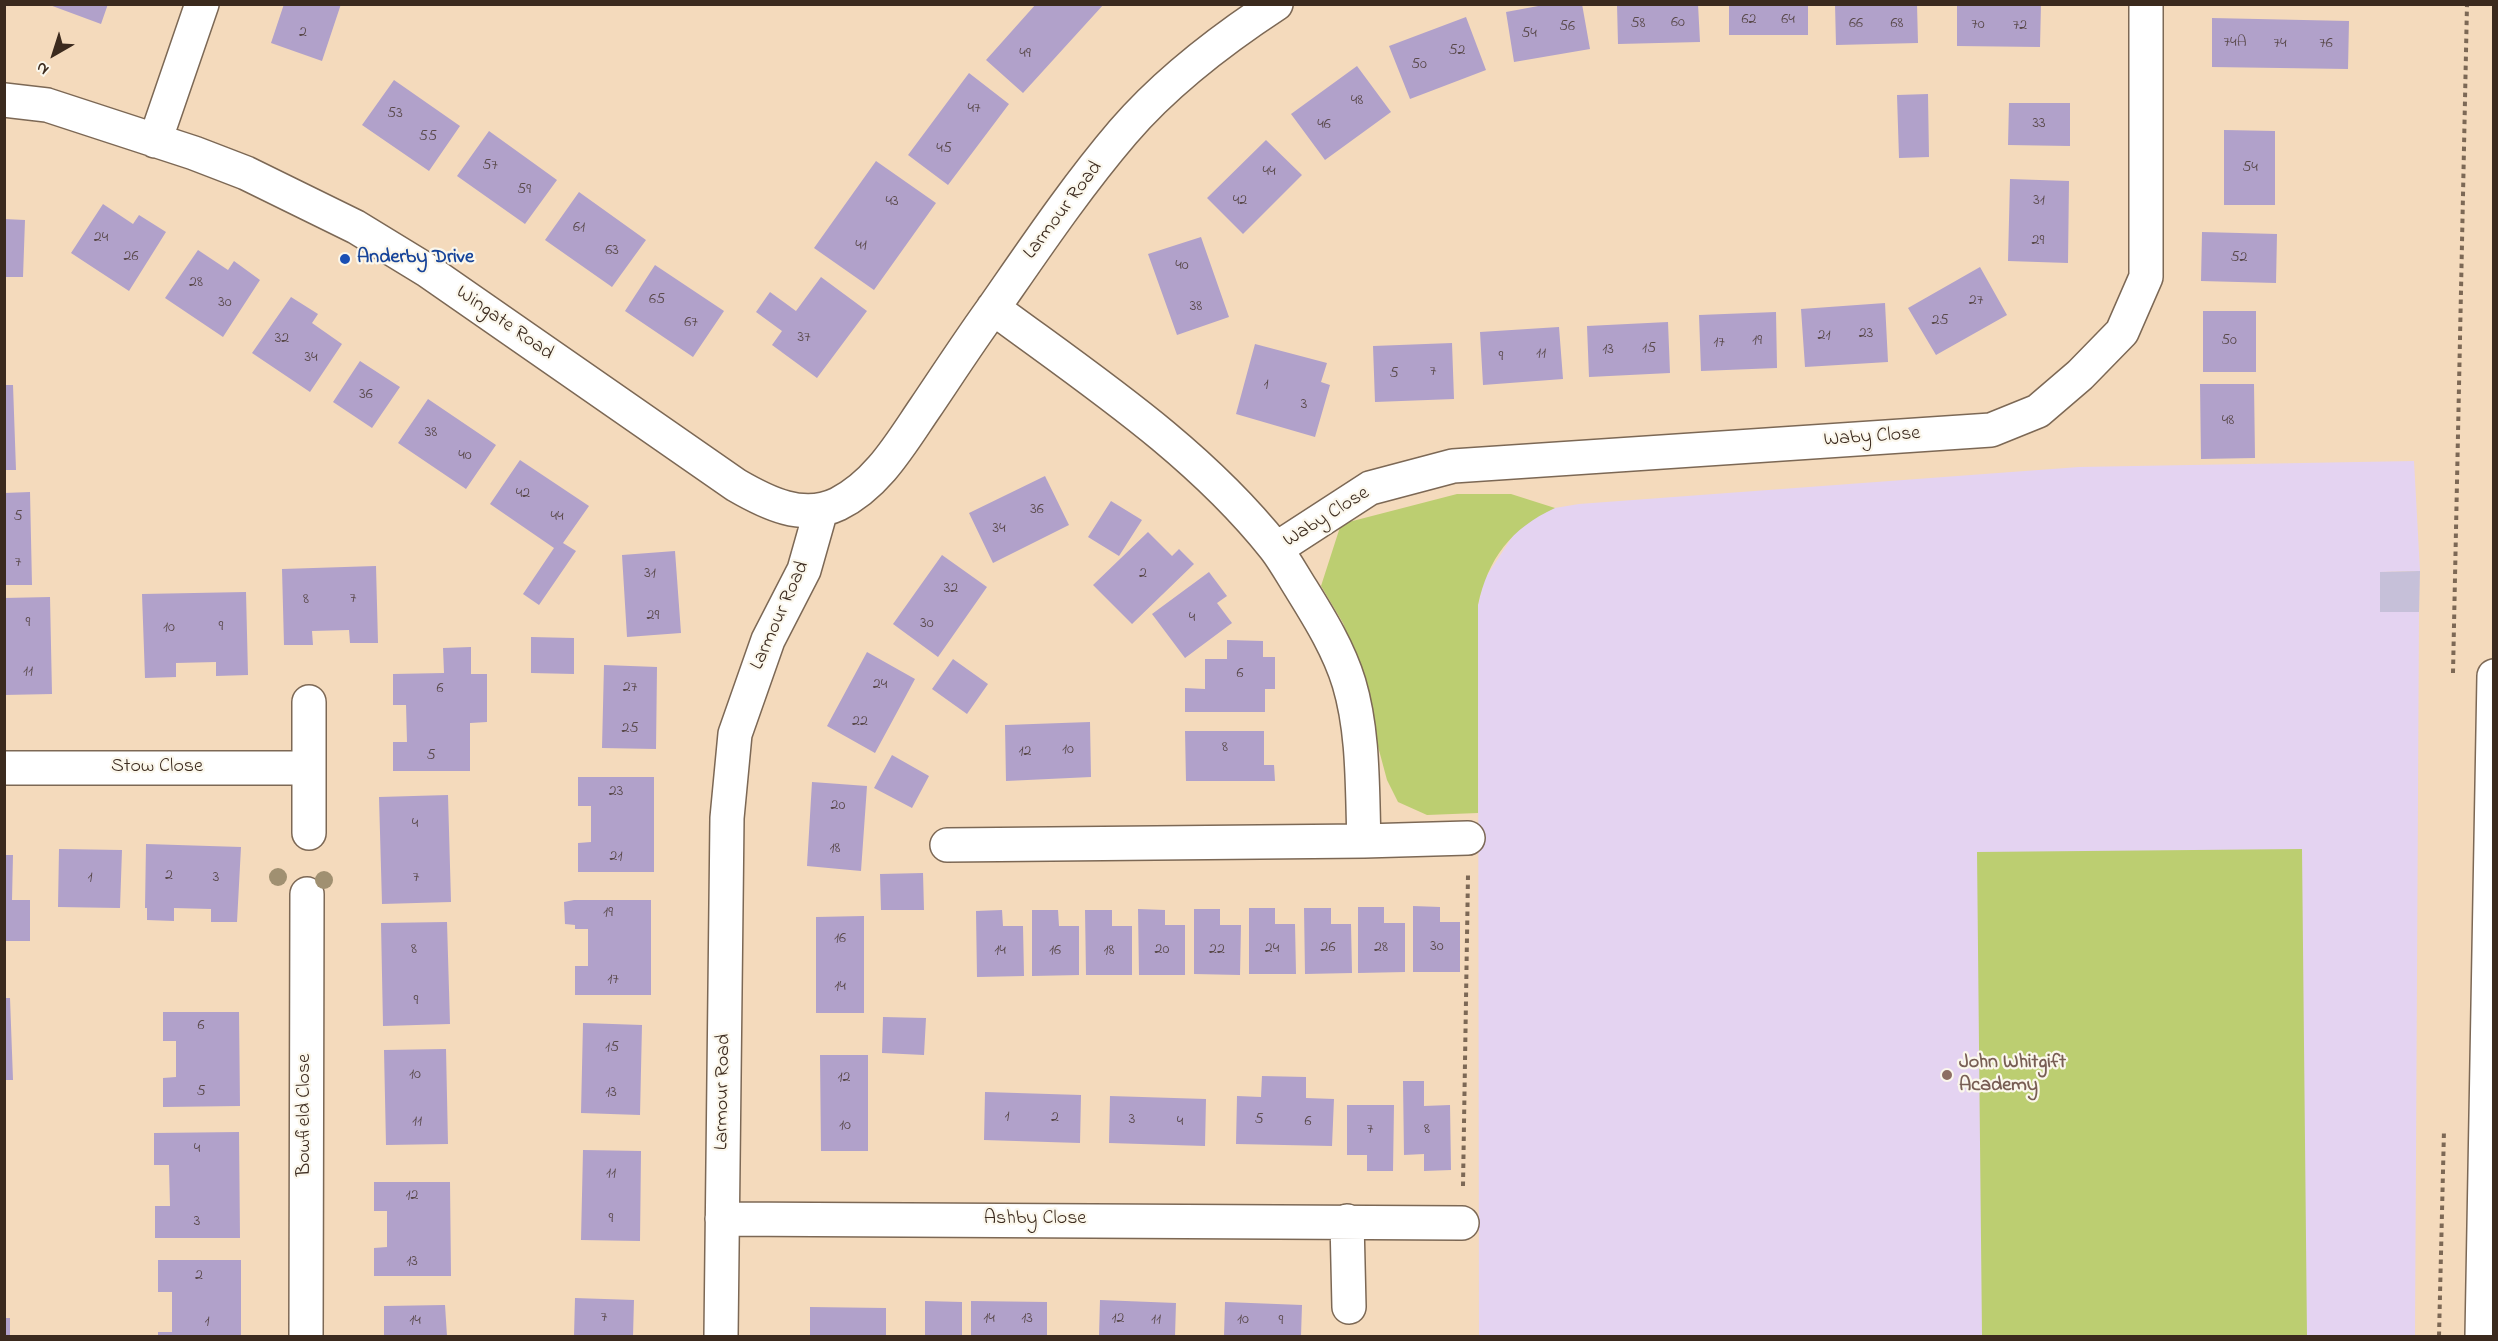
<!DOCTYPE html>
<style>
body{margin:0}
#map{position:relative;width:2498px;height:1341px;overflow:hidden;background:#f4dabc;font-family:"Indie Flower",sans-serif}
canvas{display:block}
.frame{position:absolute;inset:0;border:6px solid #3b2a1e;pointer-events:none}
.north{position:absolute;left:24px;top:24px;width:60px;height:60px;-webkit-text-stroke:4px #fbf7ec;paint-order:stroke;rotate:219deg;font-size:16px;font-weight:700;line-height:24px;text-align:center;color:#3b2a1e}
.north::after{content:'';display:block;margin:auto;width:21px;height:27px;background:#3b2a1e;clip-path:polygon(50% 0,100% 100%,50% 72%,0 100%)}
</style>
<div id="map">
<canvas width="2498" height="1341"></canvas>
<div class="frame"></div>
<div class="north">N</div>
</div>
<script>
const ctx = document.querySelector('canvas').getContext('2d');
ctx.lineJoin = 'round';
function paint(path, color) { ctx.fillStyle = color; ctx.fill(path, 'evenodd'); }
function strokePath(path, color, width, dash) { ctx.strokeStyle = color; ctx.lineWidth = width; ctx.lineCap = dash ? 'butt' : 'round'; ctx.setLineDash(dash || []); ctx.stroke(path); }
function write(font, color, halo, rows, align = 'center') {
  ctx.font = font + ' "Indie Flower",sans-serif'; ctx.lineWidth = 4.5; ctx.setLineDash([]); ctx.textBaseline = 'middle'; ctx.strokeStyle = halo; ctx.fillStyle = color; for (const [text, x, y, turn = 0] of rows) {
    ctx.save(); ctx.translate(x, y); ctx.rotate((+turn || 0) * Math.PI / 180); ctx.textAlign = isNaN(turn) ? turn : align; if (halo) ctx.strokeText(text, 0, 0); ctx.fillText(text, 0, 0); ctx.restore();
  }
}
paint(new Path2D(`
 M2414 461 2420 571 2380 572V612H2419L2415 1336H1479L1478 605 1484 580 1516 531 1533 518 1555 508 1579 504 2079 467Z`), '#e4d3f1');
paint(new Path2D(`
 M2420 571 2419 612H2380V572Z`), '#c6c0d9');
paint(new Path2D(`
 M1457 494H1511L1555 508C1511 528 1488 559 1478 605V813L1427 815 1398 802 1387 780 1376 739 1369 691 1343 623 1321 586 1341 524Z
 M2302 849 2307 1336H1982L1977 852Z`), '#bcce71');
paint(new Path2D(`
 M47 4H108L101 24Z
 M284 4H341L322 61 271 43Z
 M1036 4H1104L1023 93 986 60Z
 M1549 4H1582L1590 49 1514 62 1506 12Z
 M1617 4H1698L1700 42 1618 44Z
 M1729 4H1808V35H1729Z
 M1835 4H1917L1918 43 1836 45Z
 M1957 4H2041L2040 47 1957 46Z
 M1466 17 1486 70 1410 99 1389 46Z
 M2212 18 2349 21 2348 69 2212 67Z
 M1357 66 1391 112 1325 160 1291 114Z
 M969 73 1009 104 948 185 908 155Z
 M394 80 460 126 429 171 362 125Z
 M1928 94 1929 157 1899 158 1897 95Z
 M2009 103H2070V146L2008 145Z
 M2224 130 2275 131V205H2224Z
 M489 131 557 180 525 224 457 176Z
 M1266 140 1302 175 1243 234 1207 198Z
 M876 161 936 203 874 290 814 248Z
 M2010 179 2069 181 2068 263 2008 261Z
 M579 192 646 240 612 287 545 240Z
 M103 204 133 224 139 215 166 232 129 291 71 253Z
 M4 219 25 220 23 277H4Z
 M2202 232 2277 234 2276 283 2201 281Z
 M1201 237 1229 317 1177 335 1148 254Z
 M198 250 228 270 234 261 260 280 223 337 165 298Z
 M655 265 724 311 693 357 625 311Z
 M1980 267 2007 315 1936 355 1908 308Z
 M821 277 867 311 817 378 772 345 782 331 756 312 770 292 796 311Z
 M291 297 318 314 312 323 342 344 310 392 252 353Z
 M1885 303 1888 362 1805 367 1801 309Z
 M2203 311H2256V372H2203Z
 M1776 312 1777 368 1701 371 1699 315Z
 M1668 322 1670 373 1589 377 1587 326Z
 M1559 327 1563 379 1483 385 1480 332Z
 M1452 343 1454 399 1375 402 1373 346Z
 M1255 344 1327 363 1321 382 1330 385 1315 437 1236 414Z
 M360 361 400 387 372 428 333 402Z
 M2200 384H2254L2255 458 2201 459Z
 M4 385H13L16 470H4Z
 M428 399 496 445 466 489 398 443Z
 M520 460 589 506 563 543 576 551 539 605 523 594 554 548 490 504Z
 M1045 476 1069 525 993 563 969 513Z
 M30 492 32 585H4V493Z
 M1111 501 1142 520 1119 556 1088 537Z
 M1148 532 1172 556 1179 549 1194 564 1132 624 1093 585Z
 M675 551 681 633 627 637 622 555Z
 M942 555 987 587 938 657 893 624Z
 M376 566 378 643H350L349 630 312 631 313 645H284L282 569Z
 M1209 572 1227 596 1217 603 1232 623 1185 658 1152 614Z
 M246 592 248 675 216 676V662L176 663V677L145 678 142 594Z
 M50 597 52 694 4 695V598Z
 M531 637 574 638V674L531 673Z
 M1227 640 1263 641V657H1275V689H1265V712H1185V688L1205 689V659H1227Z
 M471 647V674H487V722L470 723V771H393V742H407L406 705H393V674L444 673 443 648Z
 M867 652 915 679 875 753 827 726Z
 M953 659 988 684 967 714 932 689Z
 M604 665 657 667 656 749 602 748Z
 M1090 722 1091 777 1006 781 1005 725Z
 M1185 731H1264V765H1274L1275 781H1186Z
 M892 755 929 776 912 808 874 788Z
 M578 777H654V872H578V843L591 842V806H578Z
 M812 782 867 786 861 871 807 866Z
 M448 795 451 902 382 904 379 797Z
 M146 844 241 847 237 922H211V909L174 908V921L147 920V908H145Z
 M59 849 122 850 120 908 58 907Z
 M4 855H13L12 900H30V941H4Z
 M923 873 924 910H881L880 874Z
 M574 900H651V995H575V966H588V929H575V925L565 924 564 902Z
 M1413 906 1440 907V922H1460V972H1413Z
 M1358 907H1384V923H1405V972L1358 973Z
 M1249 908H1275V924H1295L1296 974H1249Z
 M1304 908H1331V924H1351L1352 973 1305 974Z
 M1138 909 1165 910V925H1185V975H1139Z
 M1194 909H1220V925H1241L1240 975 1194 974Z
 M1002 910 1003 926H1023L1024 976 977 977 976 911Z
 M1032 910H1058L1059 926H1079V975L1032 976Z
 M1085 910H1112V926H1132V975H1086Z
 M864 916V1013H816V917Z
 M447 922 450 1024 383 1026 381 923Z
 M4 998H10L13 1080H4Z
 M163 1012H239L240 1106 163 1107V1078L176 1077V1041H163Z
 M883 1017 926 1018 924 1055 882 1053Z
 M583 1023 642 1025 640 1115 581 1113Z
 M446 1049 448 1144 386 1145 384 1050Z
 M820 1055H868V1151H821Z
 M1262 1076 1306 1077V1098L1334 1099 1332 1146 1236 1144 1237 1096 1261 1097Z
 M1403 1081H1424V1106L1450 1105 1451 1170 1424 1171V1154L1404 1155Z
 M985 1092 1081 1095 1080 1143 984 1140Z
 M1110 1096 1206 1099 1205 1146 1109 1143Z
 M1347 1105H1394L1393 1171H1367V1155H1347Z
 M239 1132 240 1238H155V1206H170L169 1165H154V1133Z
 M583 1150 641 1151 640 1241 581 1240Z
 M374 1182H450L451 1276H374V1248L387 1247V1211H374Z
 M158 1260H241V1336H158V1332H172V1292H158Z
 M575 1298 634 1300 633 1336H574Z
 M1100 1300 1176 1303 1175 1336H1099Z
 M925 1301 962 1302V1336H925Z
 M971 1301 1047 1302V1336H971Z
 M1225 1302 1302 1305 1301 1336H1224Z
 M445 1305 447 1336H384V1306Z
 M810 1307 886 1308V1336H810Z
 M4 1318H10V1336H4Z`), '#b1a1ca');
const minor = new Path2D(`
 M4 100 47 105 194 153 246 173 356 227 428 271 736 485C767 503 803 521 838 504 878 484 901 443 925 408 948 374 970 340 994 307 1035 248 1076 187 1123 132 1166 82 1221 40 1276 4
 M155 141 202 4
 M1276 549 1370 488 1453 466 1991 430 2038 411 2080 375 2122 332 2146 277V4
 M309 702V833
 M4 768H309
 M1364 841 1468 838
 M947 845 1364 841C1362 789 1364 733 1349 683 1339 650 1320 619 1302 590 1293 576 1285 561 1275 548 1198 451 1092 381 993 308
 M722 1219 1462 1223
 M1347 1221 1349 1307
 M306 1336 307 894
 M721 1336 727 818 735 734 768 640 804 570 821 510`);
const major = new Path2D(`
 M2482 1336 2494 676`);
strokePath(minor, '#7c6855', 36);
strokePath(major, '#7c6855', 36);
strokePath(new Path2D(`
 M2453 673 2467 4
 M1463 1186 1468 875
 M2439 1336 2444 1130`), '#7c6855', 4, [4.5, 4.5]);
strokePath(minor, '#fff', 33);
strokePath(major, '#fff', 33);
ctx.fillStyle = '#a09071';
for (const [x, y] of [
 [278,877],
 [324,880]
]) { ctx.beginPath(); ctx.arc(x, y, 9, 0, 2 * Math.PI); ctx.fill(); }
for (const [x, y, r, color] of [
 [345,259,6,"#1a4fb4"],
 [1947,1075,6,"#8d6e63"]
]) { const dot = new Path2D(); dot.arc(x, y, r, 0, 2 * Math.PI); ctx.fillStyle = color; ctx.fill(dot); strokePath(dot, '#fbf7ec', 2); }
write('16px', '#584849', null, [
 ["62",1749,20],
 ["64",1788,20],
 ["60",1678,23],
 ["58",1638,24],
 ["66",1856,24],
 ["68",1897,24],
 ["70",1978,25],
 ["72",2020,26],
 ["56",1567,27],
 ["2",303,33],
 ["54",1529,34],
 ["74A",2235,43],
 ["74",2280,44],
 ["76",2326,44],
 ["52",1457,51],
 ["49",1025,54],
 ["50",1419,65],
 ["48",1357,101],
 ["47",974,109],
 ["53",395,114],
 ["33",2039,124],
 ["46",1324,125],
 ["55",428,137],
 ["45",944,149],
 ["57",490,166],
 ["54",2250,168],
 ["44",1269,172],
 ["59",524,190],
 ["42",1240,201],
 ["31",2039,201],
 ["43",892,202],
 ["61",579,228],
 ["24",101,238],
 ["29",2038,241],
 ["41",861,246],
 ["63",612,251],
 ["26",131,257],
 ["52",2239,258],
 ["40",1182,266],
 ["28",196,283],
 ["65",657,300],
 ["27",1976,301],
 ["30",225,303],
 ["38",1196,307],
 ["25",1940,321],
 ["67",691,323],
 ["23",1866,334],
 ["21",1824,336],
 ["37",804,338],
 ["32",282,339],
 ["19",1757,341],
 ["50",2229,341],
 ["17",1719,343],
 ["15",1649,349],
 ["13",1608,350],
 ["11",1541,354],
 ["9",1501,357],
 ["34",311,358],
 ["7",1433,372],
 ["5",1394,374],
 ["1",1266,385],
 ["36",366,395],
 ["3",1304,405],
 ["48",2228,421],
 ["38",431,433],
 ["40",465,456],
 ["42",523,494],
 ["36",1037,510],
 ["5",18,517],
 ["44",557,517],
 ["34",999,529],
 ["7",18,563],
 ["31",650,574],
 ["2",1143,574],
 ["32",951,589],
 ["7",353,599],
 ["8",306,600],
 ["29",653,616],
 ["4",1192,618],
 ["9",28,623],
 ["30",927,624],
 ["9",221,627],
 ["10",169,628],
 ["11",28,672],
 ["6",1240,674],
 ["24",880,685],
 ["27",630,688],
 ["6",440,689],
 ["22",860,722],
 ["25",630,729],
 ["8",1225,748],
 ["10",1068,750],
 ["12",1025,752],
 ["5",431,756],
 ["23",616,792],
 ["20",838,806],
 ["4",415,824],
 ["18",835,849],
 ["21",616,857],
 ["2",169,876],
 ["1",90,878],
 ["3",216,878],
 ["7",416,878],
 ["19",608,913],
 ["16",840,939],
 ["30",1437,947],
 ["26",1328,948],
 ["28",1381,948],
 ["24",1272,949],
 ["8",414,950],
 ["20",1162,950],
 ["22",1217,950],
 ["14",1000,951],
 ["16",1055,951],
 ["18",1109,951],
 ["17",613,980],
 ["14",840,987],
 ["9",416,1001],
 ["6",201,1026],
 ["15",612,1048],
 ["10",415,1075],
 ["12",844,1078],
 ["5",201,1092],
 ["13",611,1093],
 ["1",1007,1117],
 ["2",1055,1118],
 ["3",1132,1120],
 ["5",1259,1120],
 ["11",417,1122],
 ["4",1180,1122],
 ["6",1308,1122],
 ["10",845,1126],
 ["7",1370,1130],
 ["8",1427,1130],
 ["4",197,1149],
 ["11",611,1174],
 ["12",412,1196],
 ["9",611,1219],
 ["3",197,1222],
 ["13",412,1262],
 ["2",199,1276],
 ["7",604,1318],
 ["14",989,1319],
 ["13",1027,1319],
 ["12",1118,1319],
 ["11",1156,1320],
 ["10",1243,1320],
 ["14",415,1321],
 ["9",1281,1321],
 ["1",207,1322]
]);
write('20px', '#3b2a1e', '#fbf7ec', [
 ["Larmour Road",1064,211,-53],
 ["Wingate Road",504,324,35],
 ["Waby Close",1872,438,-4],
 ["Waby Close",1327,518,-32],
 ["Larmour Road",781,616,-66],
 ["Stow Close",157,768],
 ["Larmour Road",724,1092,-89],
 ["Bowfield Close",306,1115,-90],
 ["Ashby Close",1035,1220]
]);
write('bold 20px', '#164399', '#fbf7ec', [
 ["Anderby Drive",357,259]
], 'left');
write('bold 20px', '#785e54', '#fbf7ec', [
 ["John Whitgift",1959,1064],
 ["Academy",1959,1087]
], 'left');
</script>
